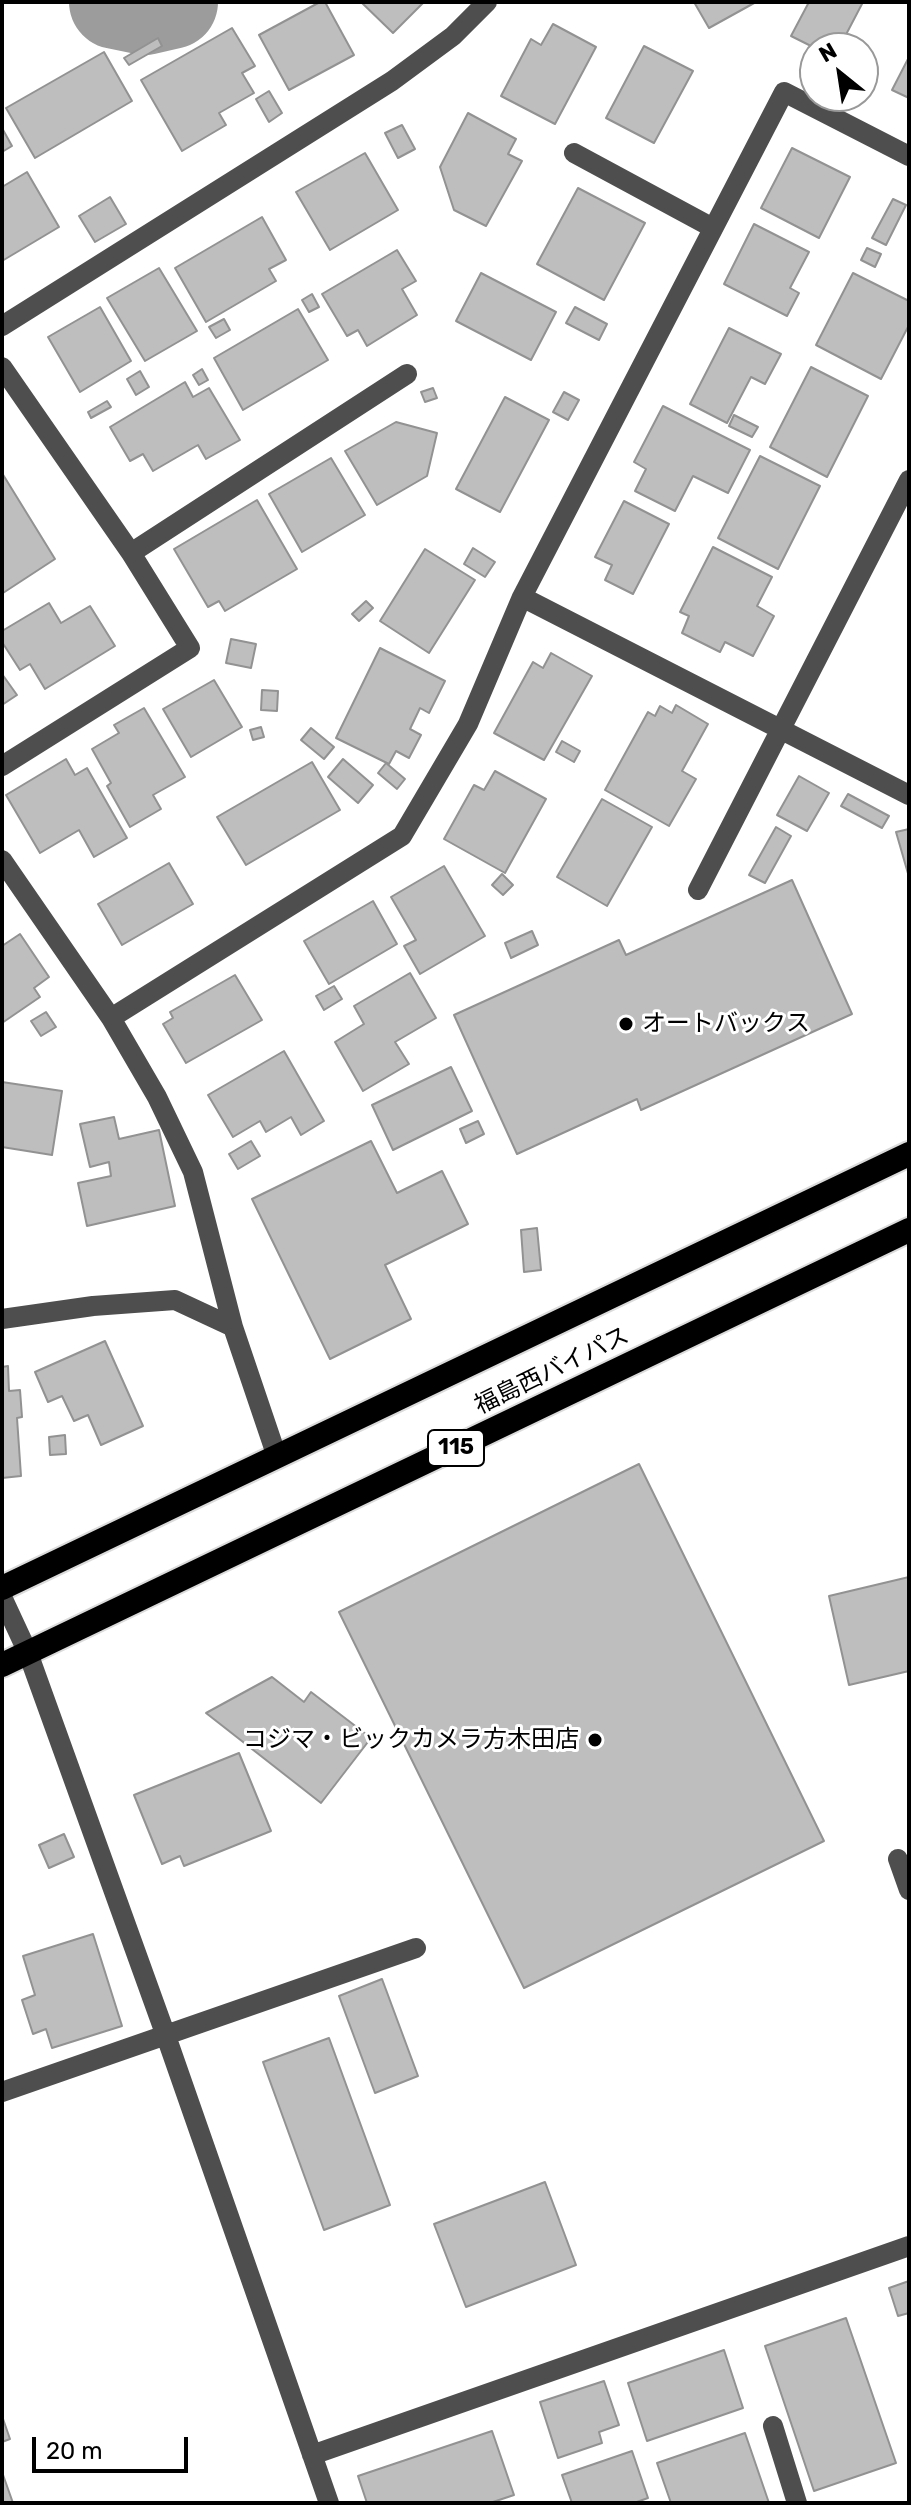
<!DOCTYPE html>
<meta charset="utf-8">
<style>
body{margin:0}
#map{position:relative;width:911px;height:2505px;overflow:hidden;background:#fff;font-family:Rubik,sans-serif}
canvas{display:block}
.frame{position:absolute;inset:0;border:4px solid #000;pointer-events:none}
.north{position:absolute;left:799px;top:32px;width:80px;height:80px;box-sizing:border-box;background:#fff;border:2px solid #999;border-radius:50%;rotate:330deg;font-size:22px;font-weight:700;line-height:32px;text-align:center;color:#000}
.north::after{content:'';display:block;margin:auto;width:28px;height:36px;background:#000;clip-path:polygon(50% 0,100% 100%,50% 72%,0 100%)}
.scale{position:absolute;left:32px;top:2437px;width:156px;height:36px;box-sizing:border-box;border:4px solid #000;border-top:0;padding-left:10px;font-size:24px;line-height:28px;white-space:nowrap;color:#000;-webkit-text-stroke:6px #fff;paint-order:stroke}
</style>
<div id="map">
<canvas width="911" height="2505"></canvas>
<div class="frame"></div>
<div class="north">N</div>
<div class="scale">20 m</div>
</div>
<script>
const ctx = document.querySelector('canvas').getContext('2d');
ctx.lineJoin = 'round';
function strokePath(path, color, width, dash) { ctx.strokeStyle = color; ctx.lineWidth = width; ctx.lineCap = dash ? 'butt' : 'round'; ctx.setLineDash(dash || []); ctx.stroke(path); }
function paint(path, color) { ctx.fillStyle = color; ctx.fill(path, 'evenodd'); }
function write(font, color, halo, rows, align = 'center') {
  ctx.font = font + ' Rubik,"Noto Sans JP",sans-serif'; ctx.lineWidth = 6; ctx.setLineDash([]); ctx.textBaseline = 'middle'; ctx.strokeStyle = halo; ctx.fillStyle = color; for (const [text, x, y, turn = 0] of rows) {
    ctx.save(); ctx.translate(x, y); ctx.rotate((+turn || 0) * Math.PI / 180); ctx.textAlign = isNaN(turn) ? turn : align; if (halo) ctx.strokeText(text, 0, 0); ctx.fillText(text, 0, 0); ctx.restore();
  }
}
strokePath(new Path2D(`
 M116 2 145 8 171 2`), '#9c9c9c', 94);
const building = new Path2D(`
 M320 2H325L354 55 289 90 259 35Z
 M361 2H424L393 33Z
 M694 2H756L709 28Z
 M809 2H863L839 48H815L791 36Z
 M553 24 596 47 555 124 501 96 531 39 541 45Z
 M232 28 255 66 242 73 254 93 219 113 226 125 182 151 141 80Z
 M158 38 162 46 129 65 124 58Z
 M644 46 693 71 654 143 606 118Z
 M104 52 132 101 35 158 6 108Z
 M909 57V98L892 90Z
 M269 91 282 113 269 122 256 99Z
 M468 113 516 139 508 154 522 161 486 226 454 210 440 167Z
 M402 125 415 149 398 158 385 133Z
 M2 128 12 146 2 152Z
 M792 148 850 177 819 238 761 208Z
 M365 153 398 210 330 250 296 192Z
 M27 172 59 227 2 261V187Z
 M578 188 645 223 604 300 537 264Z
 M110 197 126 224 95 242 79 216Z
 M893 199 906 205 886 245 872 238Z
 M262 217 286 260 269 269 276 281 206 322 175 268Z
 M754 224 809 252 790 288 799 293 787 316 724 284Z
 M867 248 881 254 875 267 861 260Z
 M397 250 416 281 402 289 417 315 367 346 358 330 347 336 322 294Z
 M159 268 197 331 145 361 107 298Z
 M481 273 556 312 531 360 456 321Z
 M853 273 909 301V325L881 379 816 345Z
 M312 294 319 307 309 312 302 300Z
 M100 307 131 361 80 392 48 337Z
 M575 307 607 324 599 340 566 323Z
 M298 309 328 360 243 410 214 358Z
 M224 319 230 330 216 338 209 327Z
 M729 328 781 354 765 384 751 377 727 423 690 404Z
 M811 367 868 396 827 477 770 447Z
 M202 369 208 380 199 385 193 375Z
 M140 371 149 387 136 395 127 379Z
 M185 382 193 397 209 388 240 440 206 459 198 445 153 471 143 454 130 461 110 427Z
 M433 388 437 398 425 402 421 392Z
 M564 392 579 400 568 420 553 412Z
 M505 397 549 420 500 512 456 489Z
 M107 401 111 407 91 418 88 412Z
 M663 406 750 450 728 493 693 476 675 511 635 491 646 469 634 462Z
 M734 415 758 427 752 437 729 426Z
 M396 422 437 433 427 476 377 505 345 451Z
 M760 456 820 486 778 569 718 538Z
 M331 458 365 515 302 552 269 494Z
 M2 473 55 559 3 593 2 591Z
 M257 500 297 569 225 611 219 601 208 607 174 549Z
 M624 501 669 524 633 594 605 580 612 565 595 557Z
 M713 547 772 577 757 606 774 616 753 656 725 642 720 652 682 633 689 616 680 612Z
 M473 548 495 562 485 577 464 564Z
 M425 549 475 580 429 653 380 621Z
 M366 601 373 608 359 621 352 614Z
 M49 603 61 623 90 606 115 646 45 689 30 664 20 670 2 642V631Z
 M231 639 256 644 251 668 226 663Z
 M380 648 445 681 429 713 420 708 410 729 421 735 409 758 396 751 389 764 336 738Z
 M551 653 592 676 544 760 494 733 533 662 543 668Z
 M2 674 17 695 2 705Z
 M214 680 242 727 191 757 163 709Z
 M262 690 278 691 277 711 261 710Z
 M676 705 708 724 682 771 696 779 669 826 605 790 648 712 655 716 660 706 672 713Z
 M144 708 185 777 153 795 161 809 130 827 107 786 111 783 92 749 119 733 114 725Z
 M261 727 264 737 253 740 250 730Z
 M311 728 334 747 324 759 301 740Z
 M562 741 580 751 574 762 556 752Z
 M66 759 75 775 87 768 127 838 94 857 79 830 40 853 6 795Z
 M343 759 373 785 358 803 328 777Z
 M312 762 340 810 246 865 217 817Z
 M386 763 405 779 397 789 378 773Z
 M495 771 546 799 505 873 444 839 474 785 484 790Z
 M799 776 829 793 807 831 777 815Z
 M848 794 889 816 882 828 841 806Z
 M602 799 652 827 607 906 557 877Z
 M776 827 791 836 765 883 749 875Z
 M909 829V877L896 832Z
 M169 863 193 904 122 945 98 904Z
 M444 866 485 936 420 974 404 946 416 940 391 897Z
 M502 874 513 885 503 895 492 885Z
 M792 880 852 1014 641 1110 637 1099 517 1154 454 1015 619 940 626 955Z
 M373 901 397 944 329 984 304 941Z
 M532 931 538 945 511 958 505 943Z
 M20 934 49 977 34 988 40 997 2 1023V946Z
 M410 973 436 1018 395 1042 409 1064 363 1091 335 1042 364 1024 354 1006Z
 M235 975 262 1020 186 1063 163 1024 173 1018 170 1012Z
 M334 986 342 999 324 1010 316 996Z
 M46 1012 56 1027 41 1036 31 1021Z
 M284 1051 324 1121 301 1135 291 1117 266 1132 260 1121 233 1137 208 1095Z
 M451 1067 472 1111 393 1150 372 1105Z
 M2 1082 62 1091 52 1155 2 1147Z
 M114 1117 119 1139 159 1130 175 1206 87 1226 78 1183 111 1176 109 1162 90 1167 80 1124Z
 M478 1121 484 1134 466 1143 460 1129Z
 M251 1141 260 1156 238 1169 229 1154Z
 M371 1141 397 1193 442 1171 468 1224 385 1265 411 1319 330 1359 252 1199Z
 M537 1228 541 1270 524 1272 521 1230Z
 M105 1341 143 1426 101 1445 88 1415 74 1421 62 1396 48 1402 35 1372Z
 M8 1366 9 1391 20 1390 22 1417 17 1418 21 1476 2 1478V1367Z
 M65 1435 66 1454 50 1455 49 1437Z
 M639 1464 824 1841 524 1988 339 1612Z
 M909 1577V1671L849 1685 829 1596Z
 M272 1677 304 1702 311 1692 371 1738 321 1803 206 1713Z
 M239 1753 271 1831 184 1866 180 1856 162 1864 134 1795Z
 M64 1834 74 1857 49 1868 39 1845Z
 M93 1934 122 2026 52 2048 46 2029 33 2034 22 2000 35 1995 23 1956Z
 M382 1979 418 2076 375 2093 339 1996Z
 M329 2038 390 2205 324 2230 263 2062Z
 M545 2182 576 2265 466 2307 434 2224Z
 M909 2281V2313L898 2316 889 2288Z
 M846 2318 896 2463 814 2491 765 2346Z
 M724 2350 743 2408 647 2441 628 2383Z
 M604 2381 619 2425 599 2432 602 2443 558 2458 540 2402Z
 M2 2416 10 2439 2 2442Z
 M492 2431 514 2495 490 2503H367L358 2476Z
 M745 2433 769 2503H671L657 2463Z
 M632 2451 648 2498 634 2503H572L562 2475Z
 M2 2472 13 2503H2Z`);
paint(building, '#bebebe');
strokePath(building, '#929292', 2);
const highway = new Path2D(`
 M2 1588 909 1154
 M2 1665 909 1230`);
strokePath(highway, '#dbdbdb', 28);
strokePath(new Path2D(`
 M574 153 713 228
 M909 156 784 92 522 597 909 795
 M2 326 392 81 453 36 487 2
 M2 367 131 553 190 648 2 766
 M131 553 407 374
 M2 860 111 1018 157 1097 193 1172 233 1327 277 1457
 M698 890 909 480
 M111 1018 402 836 468 724 522 597
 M2 1319 93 1306 175 1300 233 1327
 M2 1597 28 1653 166 2036 329 2503
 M898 1859 909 1890
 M2 2092 416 1948
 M773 2426 797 2503
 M312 2455 909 2246`), '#4e4e4e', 20);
strokePath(highway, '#000', 24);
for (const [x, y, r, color] of [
 [626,1024,8,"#000"],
 [595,1740,8,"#000"]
]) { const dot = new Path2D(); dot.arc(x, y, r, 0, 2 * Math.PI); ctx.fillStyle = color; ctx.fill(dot); strokePath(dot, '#fff', 3); }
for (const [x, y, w] of [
 [456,1448,56]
]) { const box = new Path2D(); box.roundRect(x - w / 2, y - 18, w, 36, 6); ctx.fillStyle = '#fff'; ctx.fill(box); strokePath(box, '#000', 2); }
write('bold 22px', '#000', null, [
 ["115",456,1448]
]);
write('24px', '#000', '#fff', [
 ["オートバックス",642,1024],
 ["コジマ・ビックカメラ方木田店",579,1740,"right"]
], 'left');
write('24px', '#000', '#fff', [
 ["福島西バイパス",552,1371,-26]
]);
</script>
